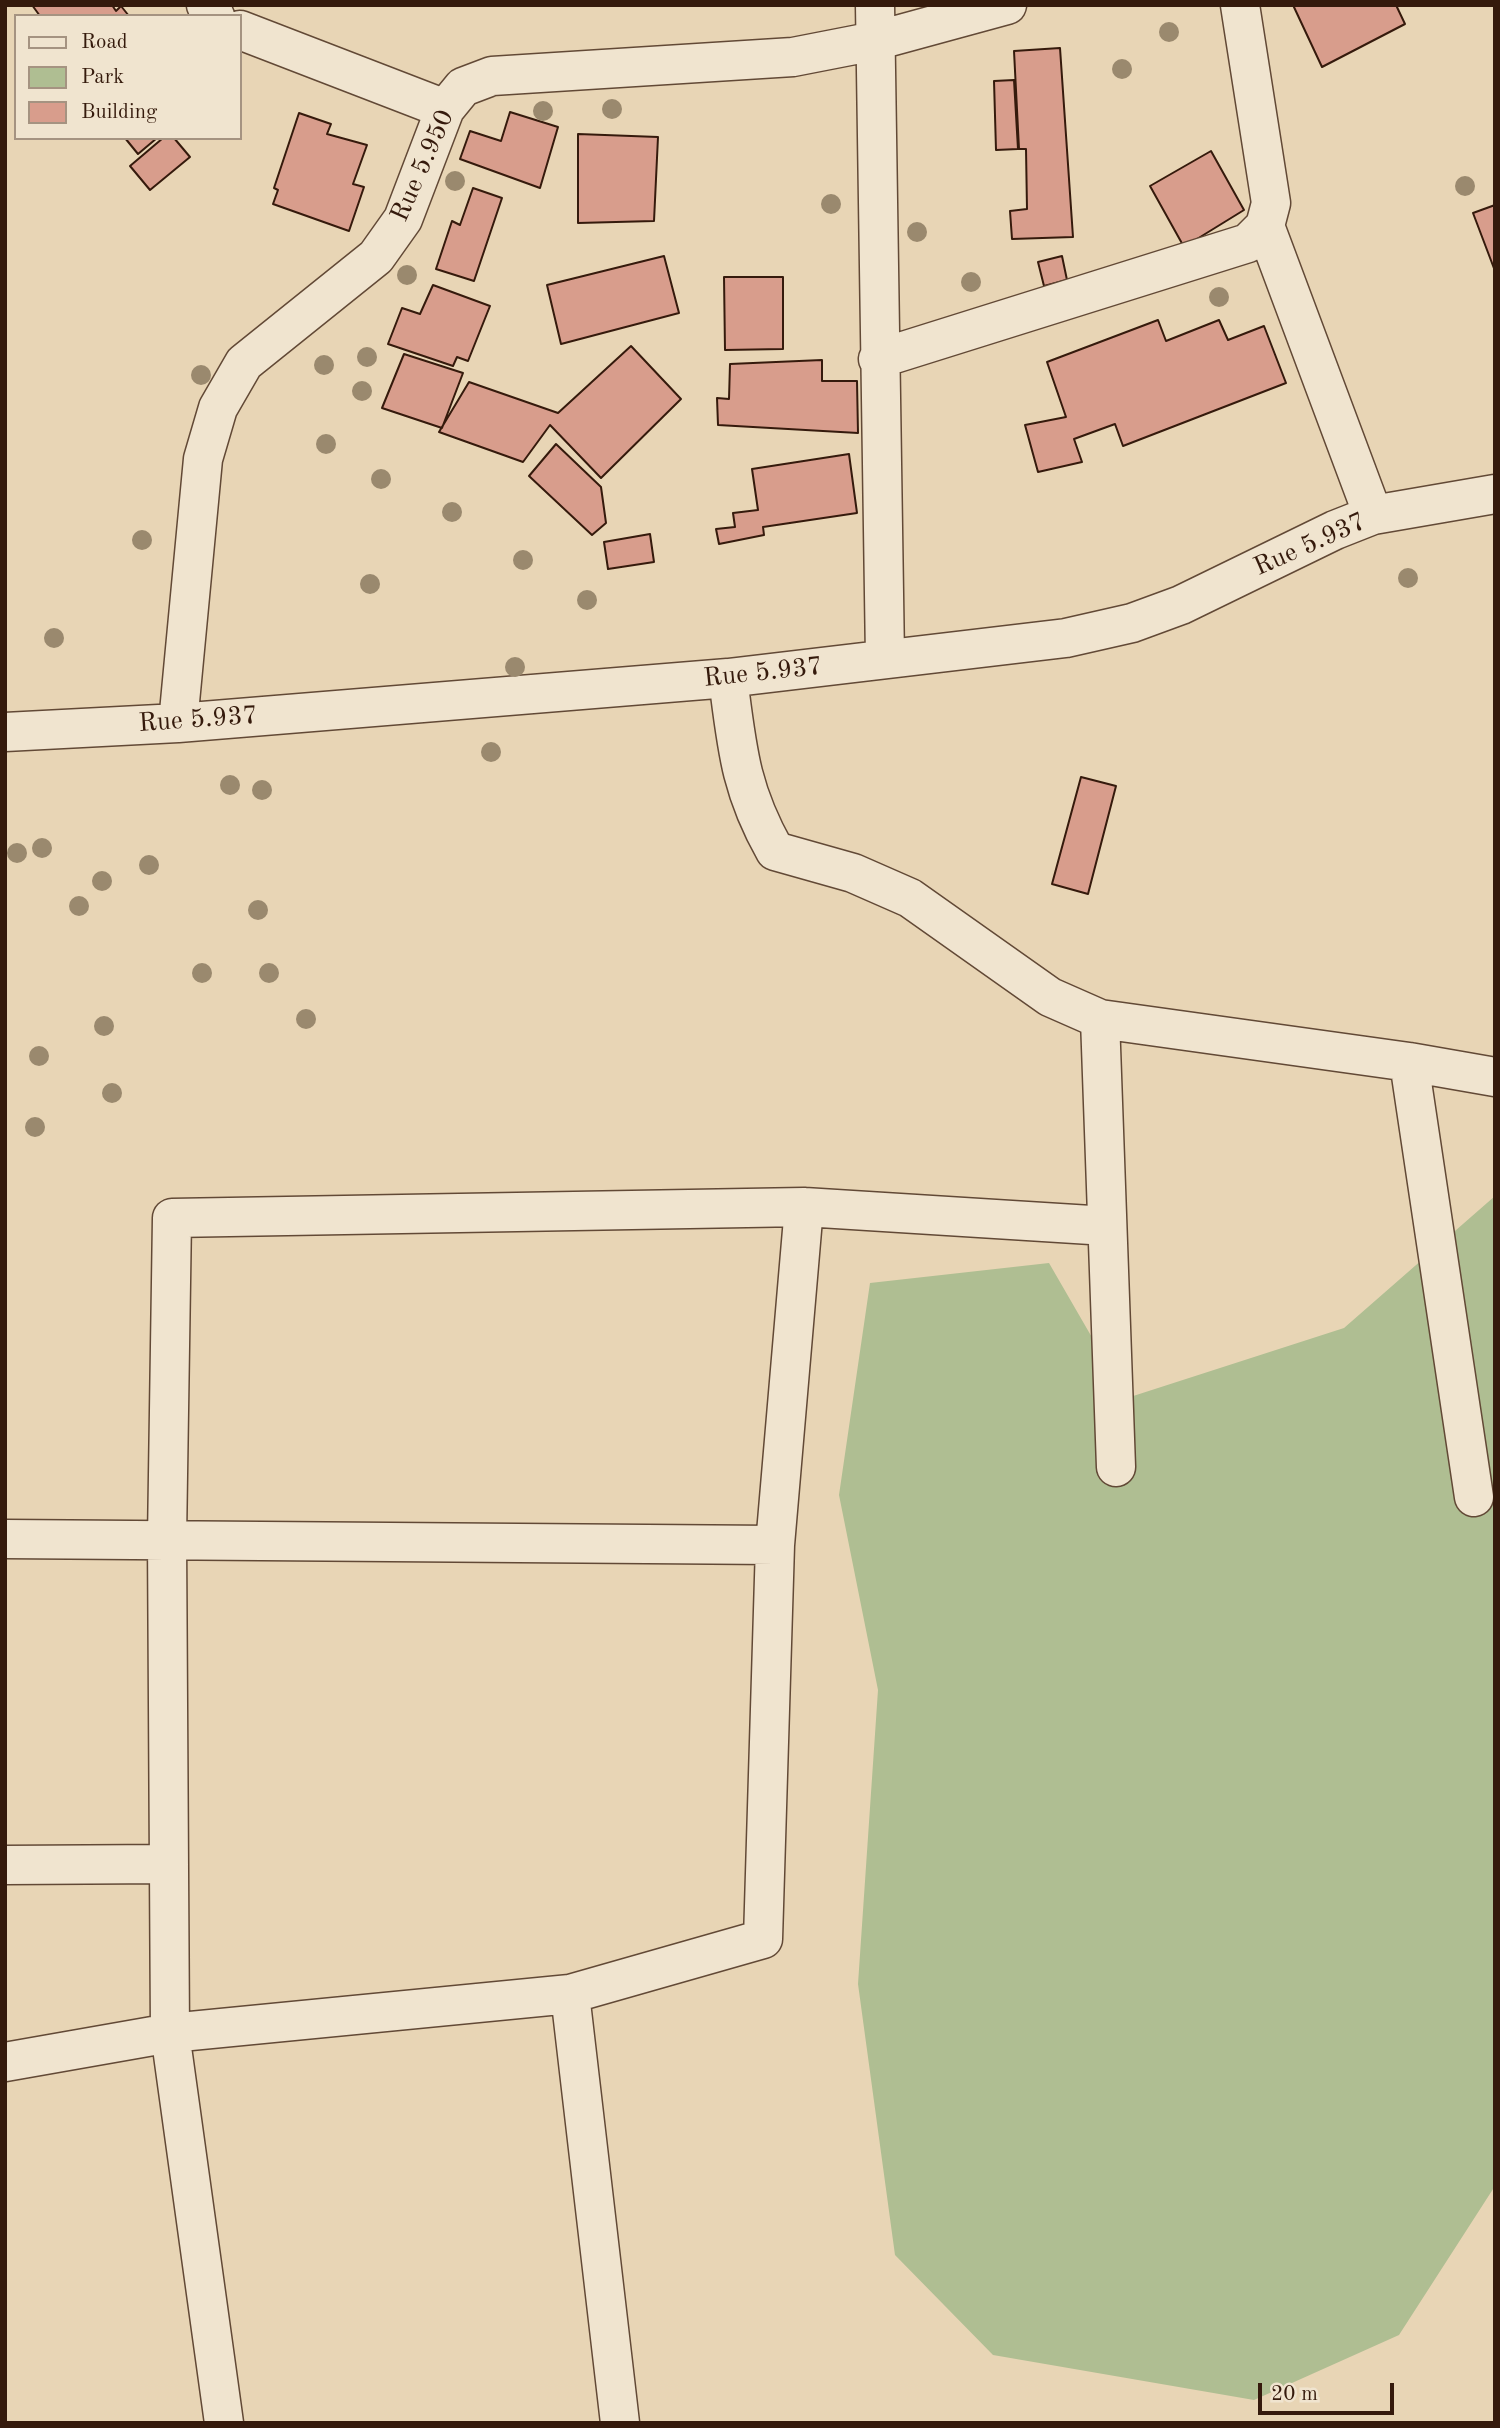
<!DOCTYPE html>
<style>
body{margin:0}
#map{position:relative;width:1500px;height:2428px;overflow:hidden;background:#e8d5b5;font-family:"Old Standard TT",serif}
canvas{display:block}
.frame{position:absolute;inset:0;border:7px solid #351a0c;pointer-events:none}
.legend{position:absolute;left:14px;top:14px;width:228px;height:126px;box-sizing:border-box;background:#f0e4cf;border:2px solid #a59381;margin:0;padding:9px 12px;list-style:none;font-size:21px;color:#351a0c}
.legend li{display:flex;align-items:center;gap:14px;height:35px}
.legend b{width:35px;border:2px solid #a59381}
.scale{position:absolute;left:1258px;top:2383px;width:136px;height:32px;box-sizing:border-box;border:4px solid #351a0c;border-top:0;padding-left:9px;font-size:21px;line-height:24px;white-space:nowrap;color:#351a0c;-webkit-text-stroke:5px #f0e4cf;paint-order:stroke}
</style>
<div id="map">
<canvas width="1500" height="2428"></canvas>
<div class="frame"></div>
<ul class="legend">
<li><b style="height:9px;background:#f0e4cf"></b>Road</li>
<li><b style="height:19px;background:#afbe92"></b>Park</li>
<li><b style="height:19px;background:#d89d8c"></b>Building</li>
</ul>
<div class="scale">20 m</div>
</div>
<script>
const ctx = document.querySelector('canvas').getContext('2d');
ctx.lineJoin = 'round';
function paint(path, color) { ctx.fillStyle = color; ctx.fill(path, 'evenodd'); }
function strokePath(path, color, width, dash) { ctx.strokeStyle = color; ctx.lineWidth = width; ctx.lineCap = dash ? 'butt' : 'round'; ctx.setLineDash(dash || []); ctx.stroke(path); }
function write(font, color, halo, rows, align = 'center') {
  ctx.font = font + ' "Old Standard TT",serif'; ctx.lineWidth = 5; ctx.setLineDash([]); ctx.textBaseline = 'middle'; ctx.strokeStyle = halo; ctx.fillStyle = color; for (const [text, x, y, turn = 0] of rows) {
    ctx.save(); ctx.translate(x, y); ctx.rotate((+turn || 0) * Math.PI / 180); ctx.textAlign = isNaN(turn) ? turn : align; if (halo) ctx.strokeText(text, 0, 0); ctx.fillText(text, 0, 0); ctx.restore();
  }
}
paint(new Path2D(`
 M1495 1196V2186L1399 2335 1254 2400 993 2355 895 2255 858 1984 878 1690 839 1495 870 1283 1049 1263 1127 1398 1344 1328Z`), '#afbe92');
const building = new Path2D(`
 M32 5H112L116 11 121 6 129 16H40Z
 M1293 5H1396L1405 24 1322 67Z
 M1060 48 1073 237 1012 239 1010 211 1027 209 1026 149H1019L1014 51Z
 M1014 80 1018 149 996 150 994 81Z
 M510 112 558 127 540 188 460 159 470 131 501 141Z
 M299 113 331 124 327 134 367 145 353 184 364 187 349 231 273 204 278 190 274 188Z
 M578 134 658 137 654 221 578 223Z
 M125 138H157L138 154Z
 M163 138H174L190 157 150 190 130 166Z
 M1211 151 1244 210 1184 247 1150 186Z
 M473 188 502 198 474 281 436 269 452 221 460 225Z
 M1495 205V271L1473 213Z
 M664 256 679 313 561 344 547 285Z
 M1062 256 1067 280 1044 286 1038 262Z
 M724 277H783V349L725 350Z
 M433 285 490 306 468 361 457 357 453 366 388 344 402 308 420 314Z
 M1158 320 1166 341 1219 320 1228 340 1264 326 1286 383 1123 446 1115 424 1074 439 1082 462 1038 472 1025 425 1066 417 1047 362Z
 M631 346 681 399 601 478 550 425 523 462 439 432 469 382 558 413Z
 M404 354 463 373 442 428 382 408Z
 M822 360V381H857L858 433 718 425 717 398 729 399 730 364Z
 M556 444 601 487 606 523 592 535 529 476Z
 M849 454 857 513 763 527 764 535 719 544 716 529 735 527 733 513 758 510 752 469Z
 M650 534 654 562 608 569 604 542Z
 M1081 777 1116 786 1088 894 1052 884Z`);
paint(building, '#d89d8c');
strokePath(building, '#351a0c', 2);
const minor = new Path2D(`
 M206 5 215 16
 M875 5 885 659
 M240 30 445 109
 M1265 226 1373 515
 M878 359 1248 243 1265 226 1271 203 1240 5
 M728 678C737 748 740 789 775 851L853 873 910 898 1050 997 1100 1019 1409 1062 1495 1077
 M178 723 203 459 218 408 244 363 376 257 403 219 445 109 463 87 492 76 793 57 875 41 1007 5
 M5 732 178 723 728 678 1066 638 1132 623 1181 605 1335 530 1373 515 1495 494
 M1100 1019 1116 1467
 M1409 1062 1474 1497
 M5 1539 775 1545
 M5 1865 169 1864
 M570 1994 620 2423
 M5 2062 170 2033 570 1994 763 1939 775 1545 804 1207
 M224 2423 170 2033 167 1539 172 1218 804 1207 1107 1226`);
strokePath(minor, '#624936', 41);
strokePath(minor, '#f0e4cf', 38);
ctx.fillStyle = '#9a896e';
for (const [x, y] of [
 [1169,32],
 [1122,69],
 [612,109],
 [543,111],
 [455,181],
 [1465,186],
 [831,204],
 [917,232],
 [407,275],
 [971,282],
 [1219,297],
 [367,357],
 [324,365],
 [201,375],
 [362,391],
 [326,444],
 [381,479],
 [452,512],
 [142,540],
 [523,560],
 [1408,578],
 [370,584],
 [587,600],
 [54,638],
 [515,667],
 [491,752],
 [230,785],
 [262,790],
 [42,848],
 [17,853],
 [149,865],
 [102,881],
 [79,906],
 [258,910],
 [202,973],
 [269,973],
 [306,1019],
 [104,1026],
 [39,1056],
 [112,1093],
 [35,1127]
]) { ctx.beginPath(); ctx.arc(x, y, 10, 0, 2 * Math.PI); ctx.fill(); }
write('26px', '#351a0c', '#f0e4cf', [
 ["Rue 5.950",423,166,-66],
 ["Rue 5.937",1310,545,-24],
 ["Rue 5.937",763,673,-6],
 ["Rue 5.937",198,720,-4]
]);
</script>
